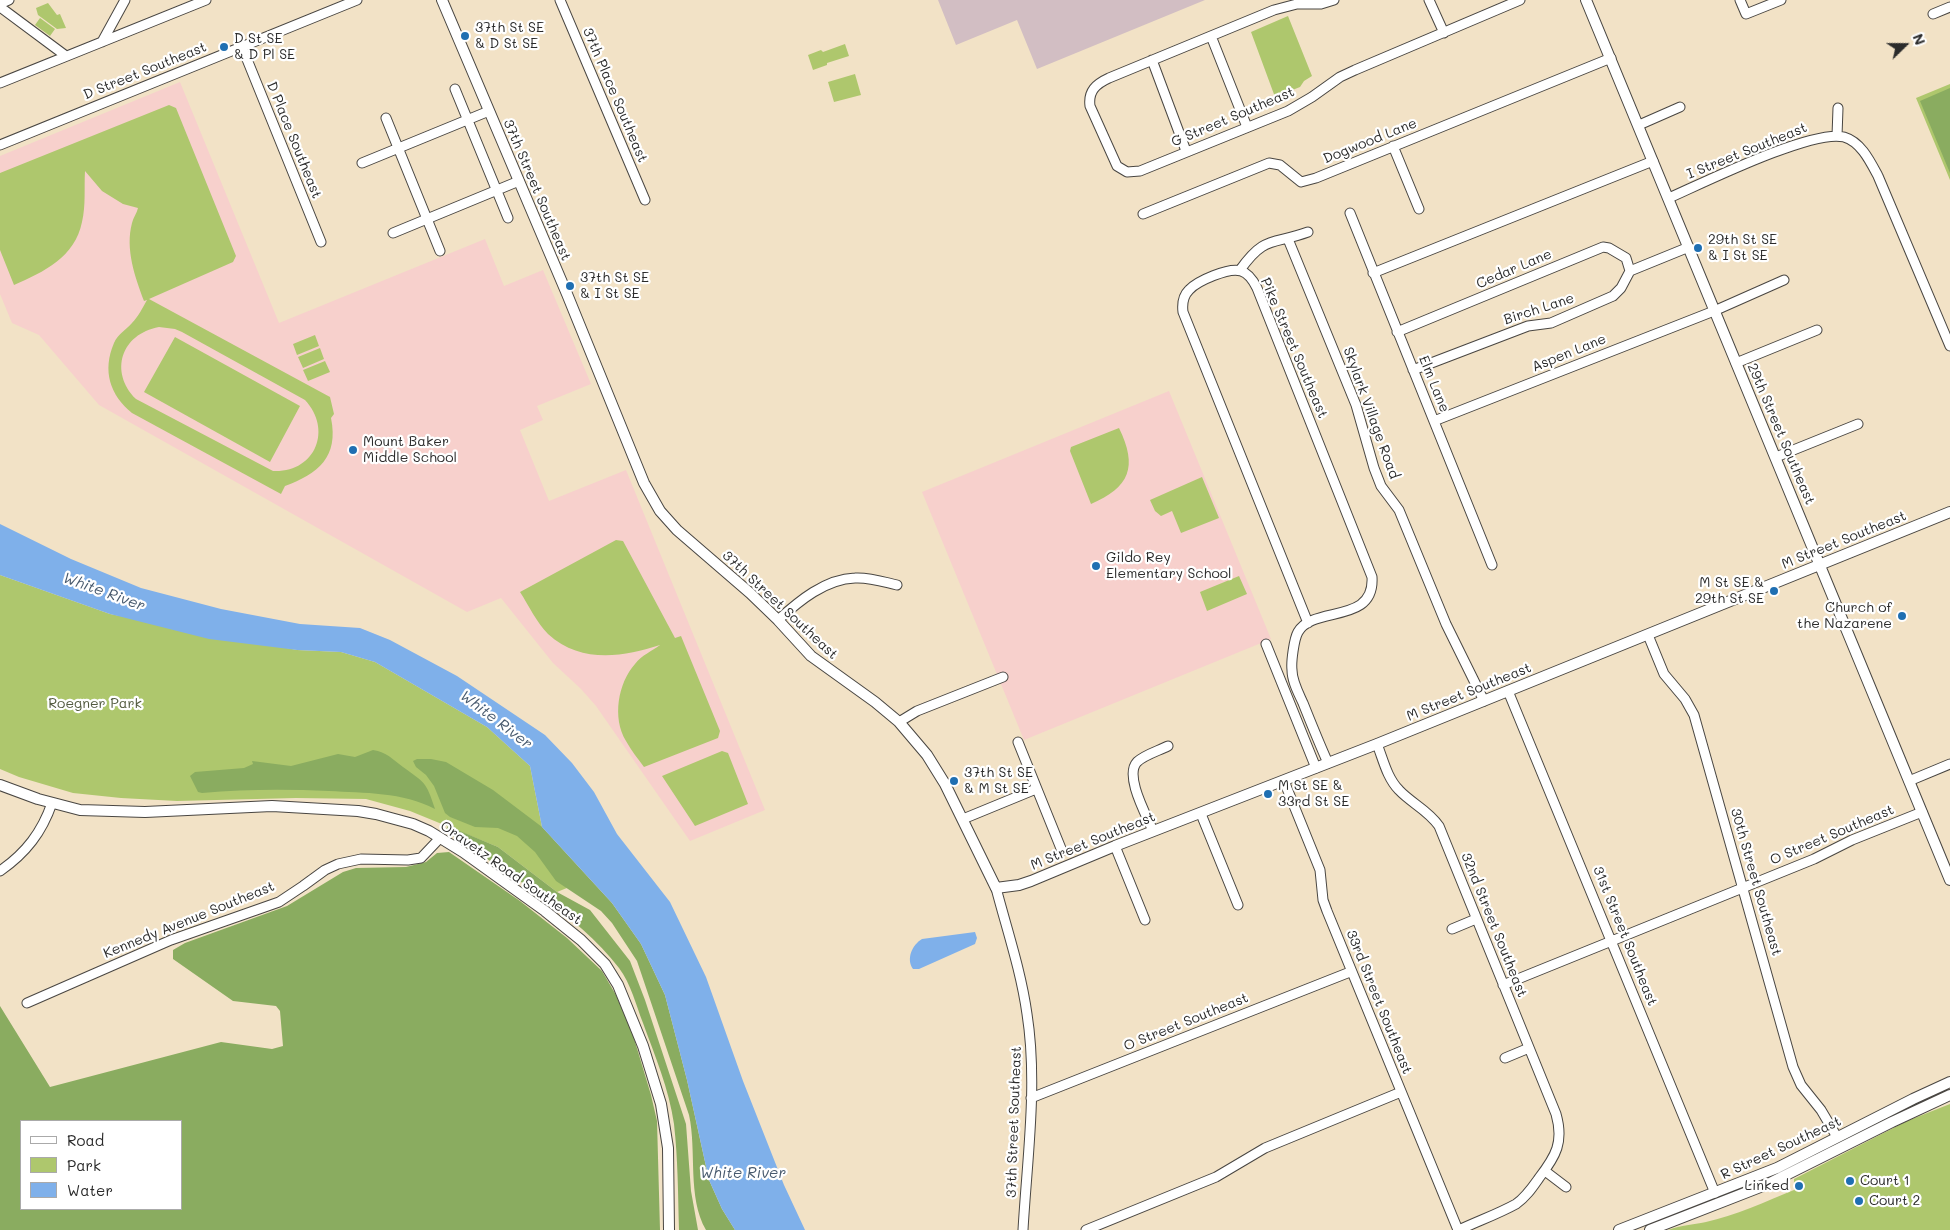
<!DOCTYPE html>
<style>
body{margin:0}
#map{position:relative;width:1950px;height:1230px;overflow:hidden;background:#f2e2c6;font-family:Mali,sans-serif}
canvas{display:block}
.legend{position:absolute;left:20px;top:1120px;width:162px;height:90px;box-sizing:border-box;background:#fff;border:1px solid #aaa;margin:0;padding:6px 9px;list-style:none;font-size:15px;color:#2b2b2b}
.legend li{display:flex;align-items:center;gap:10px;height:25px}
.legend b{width:25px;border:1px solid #aaa}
.north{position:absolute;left:1880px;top:20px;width:50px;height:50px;-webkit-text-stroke:4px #fff;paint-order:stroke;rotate:68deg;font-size:14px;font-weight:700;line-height:20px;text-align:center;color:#2b2b2b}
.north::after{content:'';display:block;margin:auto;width:18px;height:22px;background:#2b2b2b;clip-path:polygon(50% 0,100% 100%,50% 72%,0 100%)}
</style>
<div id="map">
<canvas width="1950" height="1230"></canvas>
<ul class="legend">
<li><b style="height:6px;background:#fff"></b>Road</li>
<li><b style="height:14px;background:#aec76d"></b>Park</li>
<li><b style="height:14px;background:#7fb0ea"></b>Water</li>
</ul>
<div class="north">N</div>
</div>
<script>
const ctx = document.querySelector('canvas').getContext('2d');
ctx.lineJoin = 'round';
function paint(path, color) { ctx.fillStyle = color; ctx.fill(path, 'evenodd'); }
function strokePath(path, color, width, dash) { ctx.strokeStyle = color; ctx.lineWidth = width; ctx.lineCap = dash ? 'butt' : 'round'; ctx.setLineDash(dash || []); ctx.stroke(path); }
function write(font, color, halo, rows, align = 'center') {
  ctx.font = font + ' Mali,sans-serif'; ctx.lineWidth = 4.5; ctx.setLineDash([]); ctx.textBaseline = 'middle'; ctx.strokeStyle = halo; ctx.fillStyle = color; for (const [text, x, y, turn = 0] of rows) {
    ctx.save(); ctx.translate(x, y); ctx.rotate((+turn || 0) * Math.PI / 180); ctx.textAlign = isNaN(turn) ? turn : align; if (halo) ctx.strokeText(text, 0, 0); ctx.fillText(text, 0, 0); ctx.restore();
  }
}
paint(new Path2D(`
 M180 82 279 323 485 239 504 286 543 270 591 384 537 406 543 420 520 430 549 501 626 470 765 810 690 841 596 706 581 689 553 663 501 598 467 612 99 405 39 335 12 323 0 294V156Z
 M1169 391 1271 639 1024 740 922 492Z`), '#f7d0cc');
paint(new Path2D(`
 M938 0H1205L1037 69 1017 20 956 45Z`), '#d2bec3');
paint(new Path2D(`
 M48 3 57 15 60 14 66 28 57 29 38 15 36 8Z
 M1288 16 1312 76 1304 81 1300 87 1275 97 1251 32Z
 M40 18 55 29 50 36 35 25Z
 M845 44 849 56 827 63V65L813 70 808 55 821 50 823 52Z
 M855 74 861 95 834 102 828 82Z
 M1950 84V180L1916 98Z
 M169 105 176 108 236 256 233 262 149 299 330 397 334 414 331 418C339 457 318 474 285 486L281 494 132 413C110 395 102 371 114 343 118 334 126 330 132 323 138 317 143 307 147 300L144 301C135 277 125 249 132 223 133 218 137 213 138 208L123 204 102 191 85 171C84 188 86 205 82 222 75 257 44 272 14 285L0 250V173ZM159 327 175 329 182 332 305 400C333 430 315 473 273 471L136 399C109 372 121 334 159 327Z
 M315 335 319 346 297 355 293 344Z
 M175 337 300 406 270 462 144 392Z
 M320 348 324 359 303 368 298 357Z
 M325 361 330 372 308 381 303 370Z
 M1119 428C1138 467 1130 487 1091 504L1070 451 1071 447Z
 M1202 477 1219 518 1181 533 1172 511 1161 516 1155 511 1150 500Z
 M616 540 623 541 675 638 681 636 720 731 718 738 644 767C638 759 631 750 626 741 612 718 618 683 635 664 642 655 652 651 660 645 623 657 581 664 548 634 537 623 529 606 520 592Z
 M0 575 110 614 297 650 341 652 375 662 487 727 530 766 542 827 589 879 557 892 498 847 410 811 366 799 296 798 177 801 121 798 73 793 19 777 0 769Z
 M1239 576 1247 594 1207 611 1200 592Z
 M722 751 728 753 748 804 695 826 662 776Z
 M1950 1104V1230H1668C1682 1225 1692 1225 1706 1222 1734 1216 1767 1201 1794 1190V1179L1907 1121Z`), '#aec76d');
paint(new Path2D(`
 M1950 88V173L1920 101Z
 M373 750C387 752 392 759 403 767 425 783 426 781 435 809 403 792 364 793 329 791 287 789 245 789 202 793L198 792 190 776 195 772 244 768 253 764 252 761 291 766 338 754 355 757Z
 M417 759H431L446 762 493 790 542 827 612 903 641 944 665 995 687 1080 709 1180 722 1209 735 1230H706C687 1197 697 1151 689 1115L637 961 612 923 601 911 556 881 535 852 517 836 498 828 475 827 450 817 445 813 434 786 426 775 416 767 413 761Z
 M448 826 498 847 557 892 590 910 630 961 645 1000 686 1124 691 1191 698 1230H679C678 1195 678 1159 674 1124 669 1089 655 1056 643 1023 636 1005 631 984 619 968 578 914 503 871 447 832L446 829Z
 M449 852 520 901 567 938 602 971 616 995 633 1035 651 1095 657 1121 660 1230H0V1006L50 1087 221 1042 272 1049 283 1046 280 1011 276 1006 233 1001 173 959V950L185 943 287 906 343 872 356 868 406 867 426 862 437 853ZM21 1121H181V1209H21Z`), '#8aac60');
paint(new Path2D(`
 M0 524 71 559 141 588 221 609 300 624 360 628 390 640 457 676 545 735 572 763 594 792 617 834 670 902 706 977 743 1081 784 1185 805 1230H735L722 1209 709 1180 687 1080 665 995 641 944 612 903 542 827 530 766 487 727 375 662 341 652 297 650 209 639 110 614 0 575Z
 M975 932 977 938 975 944 919 969H913C906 959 912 945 922 939Z`), '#7fb0ea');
const minor = new Path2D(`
 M560 0 645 200
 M1334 0 1321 4H1297L1274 10 1109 78C1096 84 1088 91 1090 106L1117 166 1127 172 1140 171 1288 111 1312 97 1340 77 1355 70 1520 0
 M1429 0 1444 33
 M1740 0 1746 14 1781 0
 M0 4 9 0
 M0 7 66 56
 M1933 14 1950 7
 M1211 36 1247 127
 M102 42 125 0
 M242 47 321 242
 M1152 60 1186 151
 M0 83 206 0
 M455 89 508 218
 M386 118 440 251
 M1639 125 1680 107
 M1837 136 1838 108
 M0 145 357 0
 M1393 146 1419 209
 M362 163 489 111
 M1669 198C1703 183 1812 129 1844 137 1861 142 1870 161 1878 176L1950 346
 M1350 213 1492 565
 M1143 214 1269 163 1280 165 1301 182 1316 178 1611 58
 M393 233 519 181
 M1288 239 1356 405 1374 468 1381 486 1399 510 1446 624 1484 701
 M1240 270C1265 235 1272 245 1308 232
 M1373 273 1653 161
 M1397 332 1603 247 1609 248 1626 258 1630 271
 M1736 363 1817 330
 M1413 370 1528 326 1551 323 1613 296 1621 288 1630 271 1689 247
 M1434 421 1714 311 1784 280
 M1776 457 1858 424
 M778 620C799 601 825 579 855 578 869 577 884 582 897 585
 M1308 623 1183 312C1182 304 1183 296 1189 290 1197 281 1229 267 1241 271 1248 273 1254 282 1257 288L1372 577C1375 625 1313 605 1298 632 1294 639 1291 662 1292 670 1292 681 1298 692 1303 703 1311 723 1319 743 1328 763
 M1648 635 1664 674 1685 699 1694 715 1793 1067 1801 1085 1821 1110 1837 1137
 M1266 644 1316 768
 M1508 691 1715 1193
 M899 722 917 711 1003 677
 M1018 742 1062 851
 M1377 744C1383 759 1387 778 1399 790 1411 803 1428 810 1439 826L1556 1114C1564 1142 1556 1156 1539 1178 1532 1188 1526 1197 1516 1204 1498 1214 1478 1221 1459 1230
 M1284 781 1320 870 1323 900 1327 911 1458 1230
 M1909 781 1950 764
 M1201 814 1238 905
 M963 819 1036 789
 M1153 831C1147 816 1124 776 1137 762 1144 755 1158 751 1168 746
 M1115 846 1145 920
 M0 871C26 853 42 832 52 803
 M996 888C1007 930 1021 971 1027 1014 1038 1084 1027 1159 1023 1230
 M1452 929 1476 919
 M1503 985 1814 859 1852 840 1922 812
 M27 1003 171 940 279 902 303 886 325 870 338 864 361 859 408 860 421 858 440 838
 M1505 1058 1529 1048
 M1031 1098 1350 972
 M1545 1171 1566 1187
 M1086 1230 1216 1177 1265 1148 1401 1092`);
const tertiary = new Path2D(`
 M442 0 567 294 644 483 660 511 677 530 750 593 778 620 811 656 875 702 899 722 927 755 945 784 996 888 1019 885 1031 881 1115 846 1377 744 1950 512
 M1586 0 1950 880
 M0 785 38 799 80 810 145 812 272 806 358 811 376 814 413 824 429 831 463 852 545 911 581 940 605 964 618 985 643 1046 661 1104 668 1148 669 1230
 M1619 1230 1777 1168 1913 1099 1950 1082
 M1650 1230 1768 1184 1892 1122 1950 1095`);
strokePath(minor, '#494642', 11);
strokePath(tertiary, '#494642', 12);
strokePath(minor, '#fff', 9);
strokePath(tertiary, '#fff', 10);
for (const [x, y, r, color] of [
 [465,36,5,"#1f6fb2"],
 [224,47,5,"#1f6fb2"],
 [1698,248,5,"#1f6fb2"],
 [570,286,5,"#1f6fb2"],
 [353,450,5,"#1f6fb2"],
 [1096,566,5,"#1f6fb2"],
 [1774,591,5,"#1f6fb2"],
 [1902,616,5,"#1f6fb2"],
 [954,781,5,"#1f6fb2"],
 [1268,794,5,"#1f6fb2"],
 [1850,1181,5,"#1f6fb2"],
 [1799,1186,5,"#1f6fb2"],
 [1859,1201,5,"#1f6fb2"]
]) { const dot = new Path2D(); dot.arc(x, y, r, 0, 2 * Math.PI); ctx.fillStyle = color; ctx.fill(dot); strokePath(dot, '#fff', 2); }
write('14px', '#2b2b2b', '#fff', [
 ["37th St SE",475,28],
 ["& D St SE",475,44],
 ["D St SE",234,39],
 ["& D Pl SE",234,55],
 ["29th St SE",1708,240],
 ["& I St SE",1708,256],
 ["37th St SE",580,278],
 ["& I St SE",580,294],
 ["Mount Baker",363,442],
 ["Middle School",363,458],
 ["Gildo Rey",1106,558],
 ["Elementary School",1106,574],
 ["M St SE &",1764,583,"right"],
 ["29th St SE",1764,599,"right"],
 ["Church of",1892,608,"right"],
 ["the Nazarene",1892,624,"right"],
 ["37th St SE",964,773],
 ["& M St SE",964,789],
 ["M St SE &",1278,786],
 ["33rd St SE",1278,802],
 ["Court 1",1860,1181],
 ["Linked",1789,1186,"right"],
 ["Court 2",1869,1201]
], 'left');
write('14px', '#2b2b2b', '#fff', [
 ["D Street Southeast",145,71,-22],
 ["37th Place Southeast",615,95,67],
 ["G Street Southeast",1233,117,-23],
 ["D Place Southeast",294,140,68],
 ["Dogwood Lane",1370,141,-22],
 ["I Street Southeast",1747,151,-22],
 ["37th Street Southeast",537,190,67],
 ["Cedar Lane",1514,269,-23],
 ["Birch Lane",1539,309,-18],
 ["Pike Street Southeast",1294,348,67],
 ["Aspen Lane",1569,353,-22],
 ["Elm Lane",1434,384,68],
 ["Skylark Village Road",1371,413,70],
 ["29th Street Southeast",1781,434,67],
 ["M Street Southeast",1844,540,-22],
 ["37th Street Southeast",780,605,43],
 ["M Street Southeast",1469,692,-22],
 ["O Street Southeast",1832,835,-23],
 ["M Street Southeast",1093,841,-22],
 ["Oravetz Road Southeast",511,873,35],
 ["30th Street Southeast",1756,882,74],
 ["Kennedy Avenue Southeast",189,920,-22],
 ["32nd Street Southeast",1494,925,68],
 ["31st Street Southeast",1625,936,68],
 ["33rd Street Southeast",1379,1002,68],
 ["O Street Southeast",1186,1022,-22],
 ["37th Street Southeast",1014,1122,-88],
 ["R Street Southeast",1781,1148,-25]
]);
write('14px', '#525a3f', '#fff', [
 ["Roegner Park",95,704]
]);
write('italic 15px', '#485a6e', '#fff', [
 ["White River",104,592,20],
 ["White River",496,720,37],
 ["White River",743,1173]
]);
</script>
